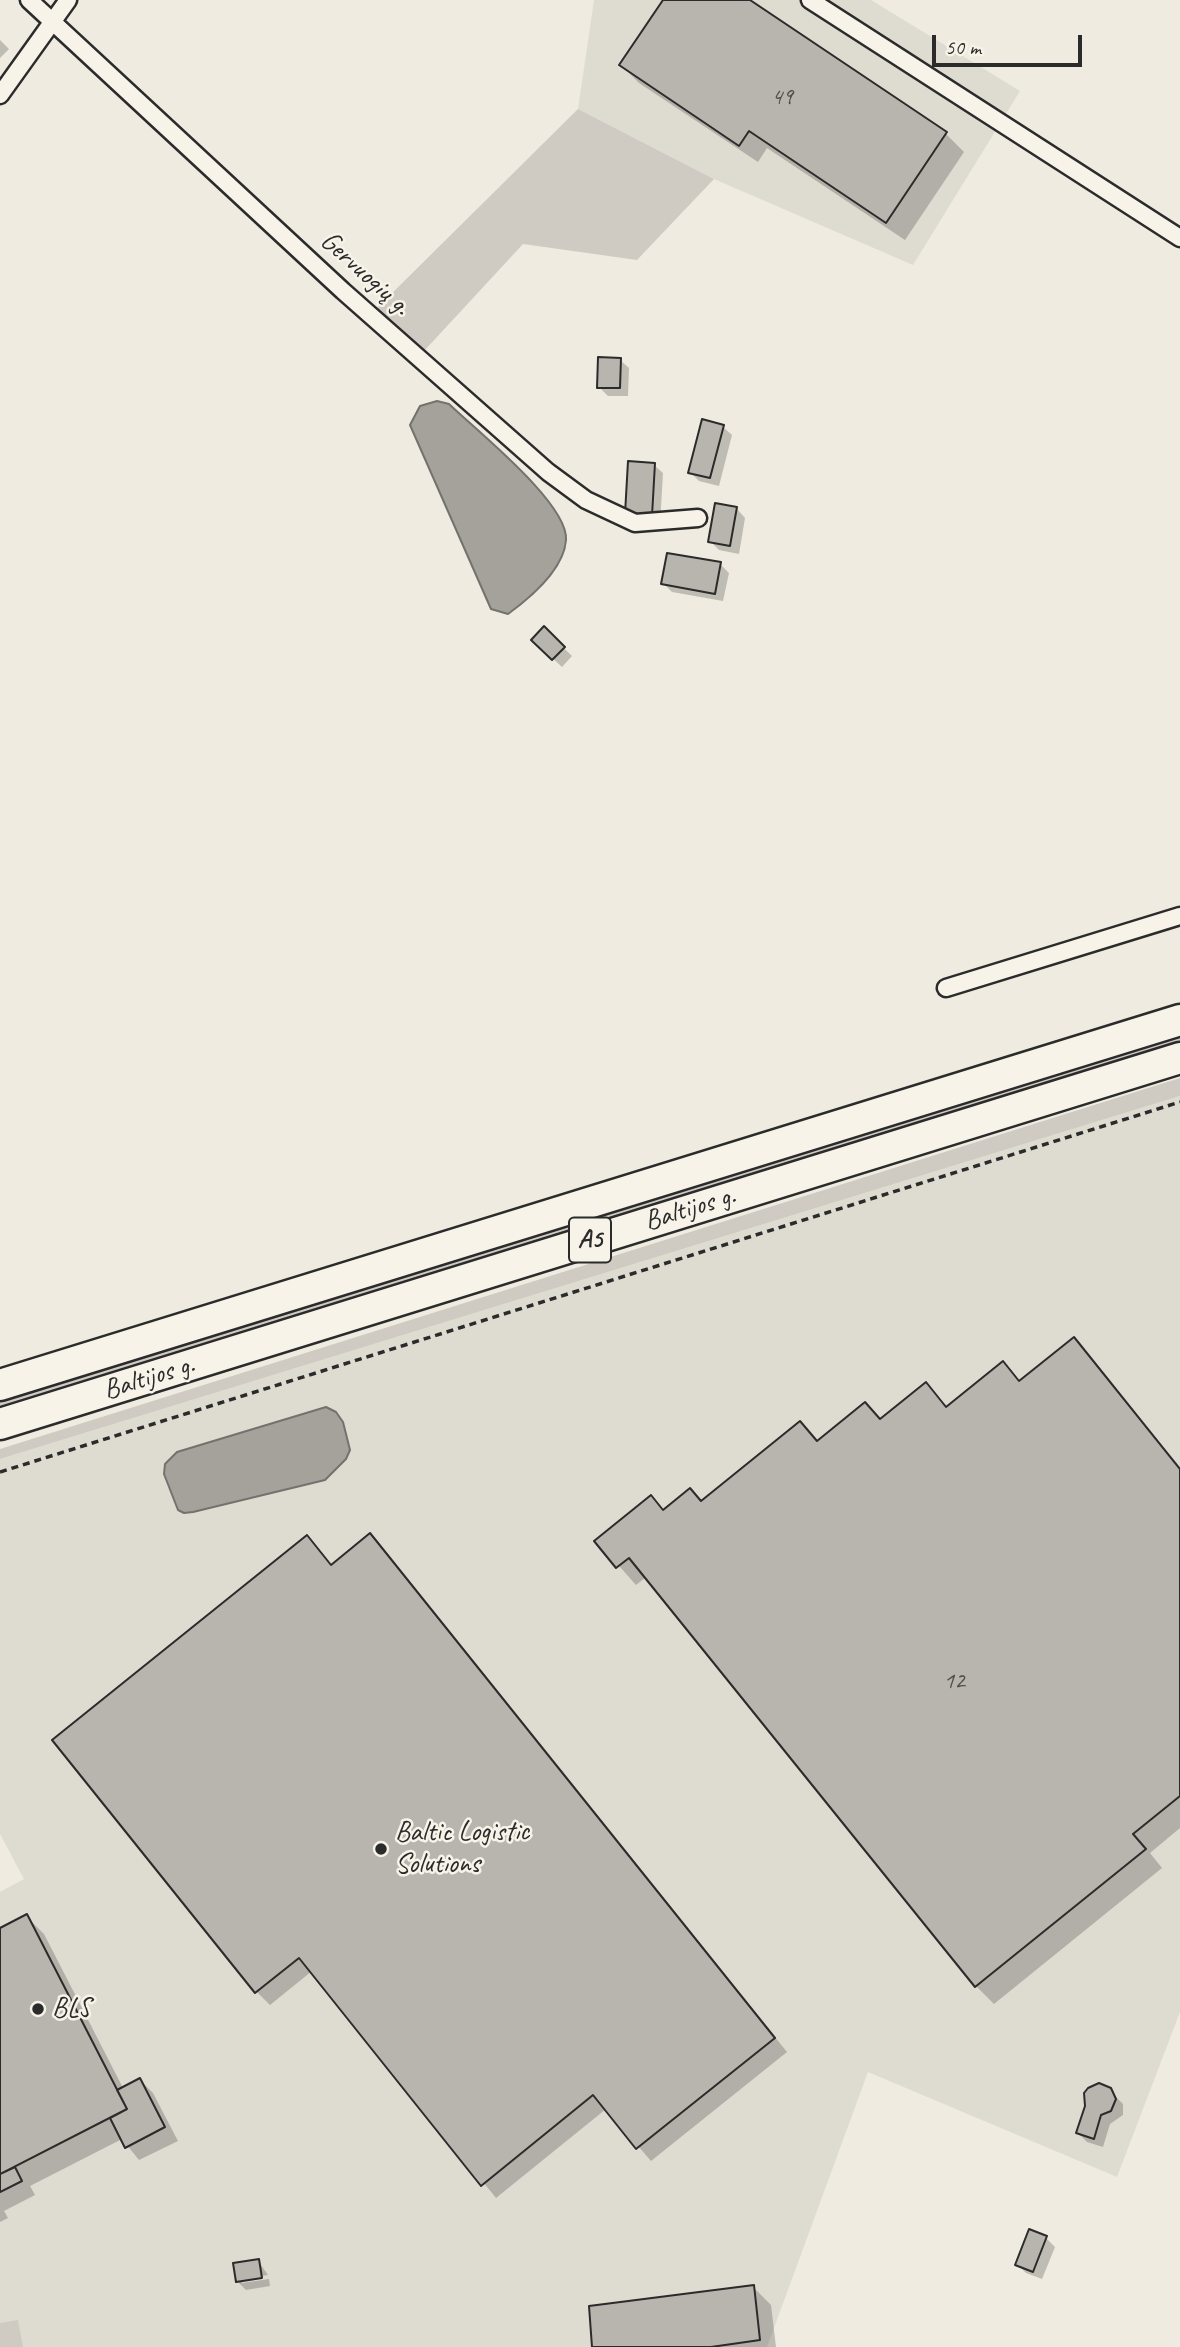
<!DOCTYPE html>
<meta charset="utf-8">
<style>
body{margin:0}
#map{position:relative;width:1180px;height:2347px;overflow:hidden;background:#efebe0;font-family:Caveat,sans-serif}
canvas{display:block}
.scale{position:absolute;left:932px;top:35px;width:150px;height:32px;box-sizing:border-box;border:4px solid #2b2b2b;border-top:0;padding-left:9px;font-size:21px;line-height:24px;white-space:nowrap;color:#2b2b2b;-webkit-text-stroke:5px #f7f3e8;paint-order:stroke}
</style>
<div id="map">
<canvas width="1180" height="2347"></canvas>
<div class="scale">50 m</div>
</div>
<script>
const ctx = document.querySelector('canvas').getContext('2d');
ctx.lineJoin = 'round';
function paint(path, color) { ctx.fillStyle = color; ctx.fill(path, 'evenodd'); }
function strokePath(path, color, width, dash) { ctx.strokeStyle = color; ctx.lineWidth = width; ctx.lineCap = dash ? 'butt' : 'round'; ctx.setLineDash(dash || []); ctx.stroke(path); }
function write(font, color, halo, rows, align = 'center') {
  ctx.font = font + ' Caveat,sans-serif'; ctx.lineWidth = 5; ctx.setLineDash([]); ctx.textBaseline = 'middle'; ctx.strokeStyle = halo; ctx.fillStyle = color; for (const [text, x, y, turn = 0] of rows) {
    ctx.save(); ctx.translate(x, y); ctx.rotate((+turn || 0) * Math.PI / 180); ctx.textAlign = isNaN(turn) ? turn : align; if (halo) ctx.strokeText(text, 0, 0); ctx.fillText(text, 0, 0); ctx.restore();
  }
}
paint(new Path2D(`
 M594 0H871L1020 91 913 265 714 179 578 109Z
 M1180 1096V2012L1117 2177 868 2072 767 2347H0V1892L24 1879 0 1834V1459Z`), '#dedbd1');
paint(new Path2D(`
 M578 109 714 179 637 260 523 244 424 351 376 309Z
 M1180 1034V1046L0 1412V1398Z
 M1180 1078V1096L0 1459V1449Z
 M18 2320 23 2347H0V2323Z`), '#cfcbc2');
const water = new Path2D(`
 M437 401 449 404C476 430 569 504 566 540 564 569 530 598 508 614L491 609 410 425 420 406Z
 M326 1407 336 1412 343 1422 350 1450 346 1459 325 1480 193 1512 184 1513 178 1510 164 1474 165 1464 177 1452Z`);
paint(water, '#a4a29a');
strokePath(water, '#74726e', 2);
paint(new Path2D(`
 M665 0H747L946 134 964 152 905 240 767 148 758 162 639 83 621 65Z
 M0 40 9 49 0 58Z
 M620 360 629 368 628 396H608L599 387Z
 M723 427 732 435 719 486 699 481 690 472Z
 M654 465 663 473 660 524 627 514Z
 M737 509 745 518 739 554 719 550 710 541Z
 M720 564 729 573 723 601 672 592 663 583Z
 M544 629 572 656 562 667 533 640Z
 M1074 1339 1180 1467V1828L1150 1853 1162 1868 994 2004 976 1986 646 1577 636 1585 597 1541 651 1497 664 1511 702 1503 800 1423 818 1442 865 1404 881 1420 926 1385 948 1407 1002 1363 1021 1382Z
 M370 1536 787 2052 651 2161 606 2109 496 2198 312 1971 270 2005 257 1992 55 1740 306 1537 332 1566Z
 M26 1916 44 1934 123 2088 140 2080 153 2093 178 2141 139 2160 122 2139 30 2186 35 2195 4 2211 8 2218 0 2222V1930Z
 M1105 2086 1123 2104V2115L1110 2124 1103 2147 1087 2142 1078 2133Z
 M1046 2238 1055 2247 1042 2279 1026 2273 1017 2264Z
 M258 2261 268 2275 242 2279V2283L269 2279 270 2286 246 2290 237 2281Z
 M753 2287 771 2305 776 2347H594Z`), '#0003');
const building = new Path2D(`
 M663 0H750L947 132 886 223 749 131 739 146 619 65Z
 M598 357 621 358 620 388H597Z
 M702 419 724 425 710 478 688 473Z
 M628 461 655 463 652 516 625 514Z
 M715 503 737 507 730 546 708 542Z
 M667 553 721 562 715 594 661 584Z
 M544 626 565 647 552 660 531 640Z
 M1074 1337 1180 1469V1796L1133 1834 1146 1849 975 1987 629 1558 616 1568 594 1541 651 1495 663 1510 690 1488 701 1501 800 1421 817 1441 865 1402 880 1419 926 1382 946 1407 1003 1361 1019 1381Z
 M370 1533 775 2038 636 2149 593 2095 481 2186 299 1958 255 1993 52 1740 307 1535 331 1565Z
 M27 1914 127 2109 0 2174V1928Z
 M140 2078 165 2127 125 2148 110 2118 127 2109 117 2090Z
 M1099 2083 1111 2088 1116 2099 1111 2111 1101 2115 1094 2139 1076 2133 1085 2106 1084 2093 1088 2088Z
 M15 2167 22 2181 0 2192V2174Z
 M1029 2229 1047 2236 1033 2272 1015 2265Z
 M259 2259 262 2278 236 2282 233 2263Z
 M754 2285 760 2340 711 2347H592L589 2306Z`);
paint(building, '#b8b5ae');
strokePath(building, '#2b2b2b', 2);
const street = new Path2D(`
 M29 0 343 291 548 472 586 500 635 523 698 518
 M810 0 1180 238
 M0 95 68 0
 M946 988 1180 916`);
const highway = new Path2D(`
 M0 1385 1180 1020
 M0 1424 1180 1058`);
strokePath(street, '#2b2b2b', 21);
strokePath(highway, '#2b2b2b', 35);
strokePath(new Path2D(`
 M0 1472 1180 1102`), '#2b2b2b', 3.5, [7, 5]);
strokePath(street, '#f7f3e8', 16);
strokePath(highway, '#f7f3e8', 30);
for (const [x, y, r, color] of [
 [381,1849,7,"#2b2b2b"],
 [38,2009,7,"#2b2b2b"]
]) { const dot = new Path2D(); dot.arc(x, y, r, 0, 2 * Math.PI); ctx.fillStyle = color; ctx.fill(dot); strokePath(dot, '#f7f3e8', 2.5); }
write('24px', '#4e4e4c', null, [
 ["49",782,98],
 ["12",954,1682]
]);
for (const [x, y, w] of [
 [590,1240,42]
]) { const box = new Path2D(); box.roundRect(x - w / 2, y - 22.5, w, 45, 5); ctx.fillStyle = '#f7f3e8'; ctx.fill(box); strokePath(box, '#2b2b2b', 2); }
write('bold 26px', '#2b2b2b', null, [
 ["A5",590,1240]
]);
write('28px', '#2b2b2b', '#f7f3e8', [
 ["Gervuogių g.",365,274,42],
 ["Baltijos g.",690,1209,-17],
 ["Baltijos g.",149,1378,-17]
]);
write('28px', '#2b2b2b', '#f7f3e8', [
 ["Baltic Logistic",395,1833],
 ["Solutions",395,1865],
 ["BLS",52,2009]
], 'left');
</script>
